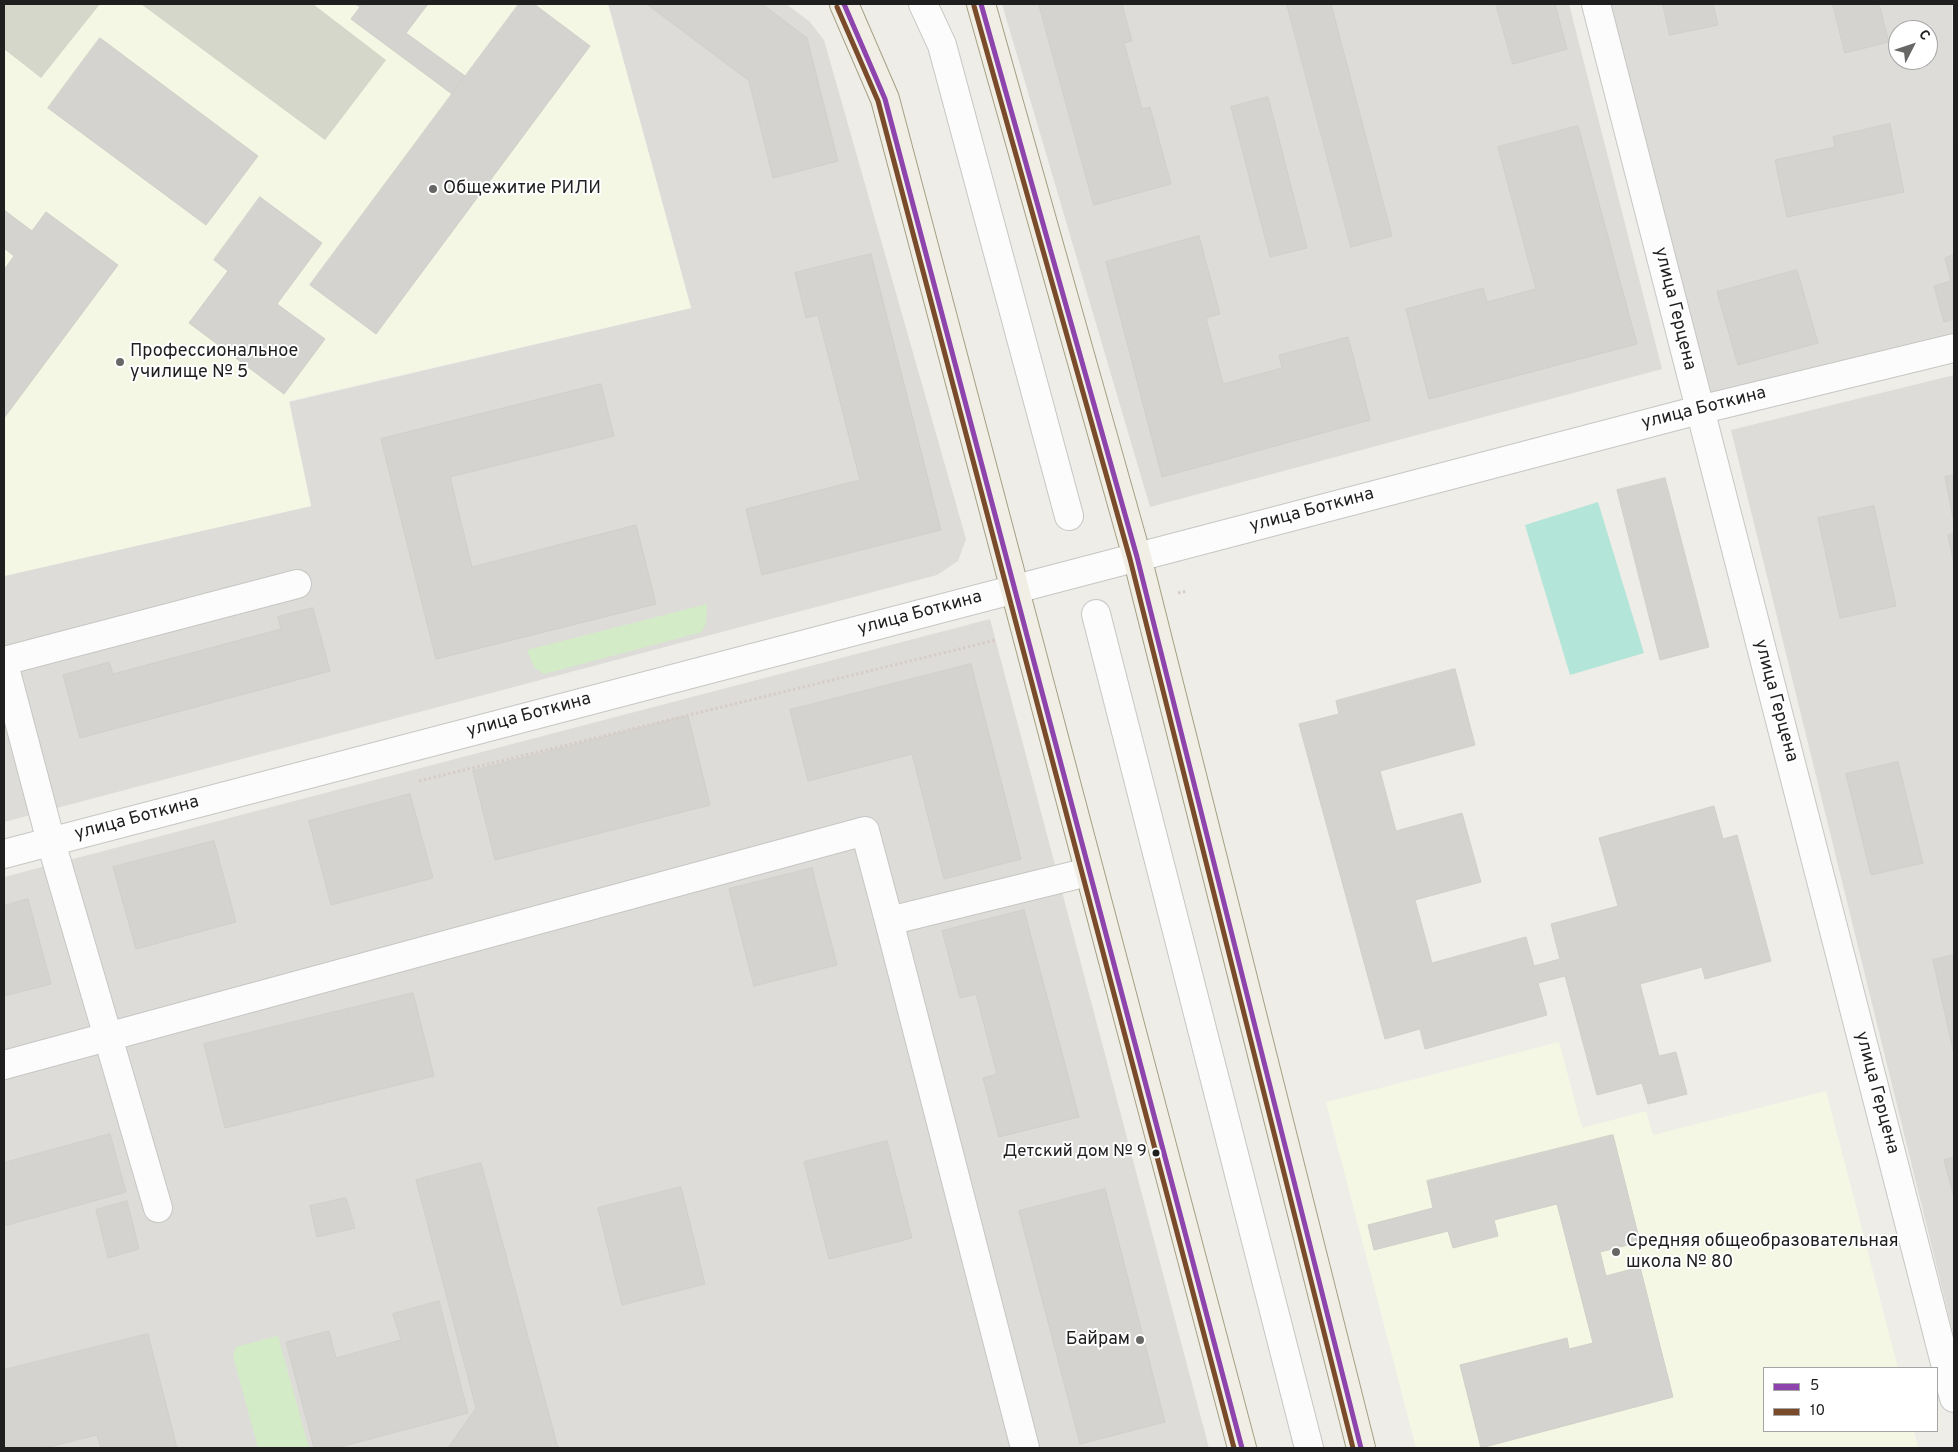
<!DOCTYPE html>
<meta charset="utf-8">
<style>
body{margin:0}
#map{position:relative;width:1958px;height:1452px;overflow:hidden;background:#eeede8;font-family:Overpass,sans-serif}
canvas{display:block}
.frame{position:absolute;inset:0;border:5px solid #1f1f1f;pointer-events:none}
.legend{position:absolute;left:1763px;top:1367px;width:175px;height:65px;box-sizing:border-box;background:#fff;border:1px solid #a5a5a5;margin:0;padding:6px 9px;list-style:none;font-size:15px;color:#1f1f1f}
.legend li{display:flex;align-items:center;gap:10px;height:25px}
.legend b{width:25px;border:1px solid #a5a5a5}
.north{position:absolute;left:1888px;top:20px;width:50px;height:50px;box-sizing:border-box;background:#fff;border:1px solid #a5a5a5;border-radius:50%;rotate:49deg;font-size:14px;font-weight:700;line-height:20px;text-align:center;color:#1f1f1f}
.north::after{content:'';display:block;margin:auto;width:18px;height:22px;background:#676765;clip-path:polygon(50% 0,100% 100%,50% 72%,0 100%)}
</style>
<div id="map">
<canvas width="1958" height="1452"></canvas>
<div class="frame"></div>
<ul class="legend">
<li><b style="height:6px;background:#8e44ad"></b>5</li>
<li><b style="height:6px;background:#7a4b2a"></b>10</li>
</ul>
<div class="north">С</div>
</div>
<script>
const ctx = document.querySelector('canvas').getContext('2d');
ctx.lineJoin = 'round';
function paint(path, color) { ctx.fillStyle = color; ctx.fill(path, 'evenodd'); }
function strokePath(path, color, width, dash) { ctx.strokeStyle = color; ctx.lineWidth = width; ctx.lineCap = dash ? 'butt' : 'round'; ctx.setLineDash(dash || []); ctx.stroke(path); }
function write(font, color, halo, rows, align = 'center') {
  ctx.font = font + ' Overpass,sans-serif'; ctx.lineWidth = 4; ctx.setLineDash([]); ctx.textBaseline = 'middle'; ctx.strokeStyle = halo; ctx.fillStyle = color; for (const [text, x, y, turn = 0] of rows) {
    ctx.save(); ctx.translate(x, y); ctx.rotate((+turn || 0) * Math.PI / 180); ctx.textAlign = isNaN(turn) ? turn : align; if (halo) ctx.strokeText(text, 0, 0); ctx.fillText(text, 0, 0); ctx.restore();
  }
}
paint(new Path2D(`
 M608 4H786L809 21 824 40 966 539 958 561 937 575 4 822V576L311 506 289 402 691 308Z
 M1002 4H1569L1662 369 1150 507Z
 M1610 4H1952L1954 335 1706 396ZM1898 30H1928V60H1898Z
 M1954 375V1337L1731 430Z
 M990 619 1209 1448H4V877Z`), '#dddcd9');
paint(new Path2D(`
 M4 4H608L691 308 289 401 311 506 4 576Z
 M1559 1042 1582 1128 1646 1111 1653 1135 1826 1091 1898 1368H1764V1431H1914L1918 1448H1416L1326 1102Z`), '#f4f7e4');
paint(new Path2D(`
 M4 4H100L41 78 4 49Z
 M141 4H313L386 60 325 140Z`), '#d5d7ca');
paint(new Path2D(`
 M707 604 706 623 702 632 544 674 534 667 527 650Z
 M277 1336H278L309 1448H258L233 1356 236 1347Z`), '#d4ebc7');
paint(new Path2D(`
 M1598 502 1644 653 1570 675 1525 525Z`), '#b4e5d9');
const building = new Path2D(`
 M355 4H428L406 33 465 76 452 94 351 19 360 7Z
 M519 4H534L590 46 376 334 310 285Z
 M647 4H762L807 38 838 161 773 178 749 81Z
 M1039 4H1122L1132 41 1124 43 1142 109 1150 107 1171 184 1094 205Z
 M1287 4H1331L1392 236 1351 247Z
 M1496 4H1555L1567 49 1513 64Z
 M1663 4H1713L1718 25 1670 35Z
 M1833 4H1879L1889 42 1845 53Z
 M100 38 258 156 206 225 48 108Z
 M1268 97 1307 248 1270 257 1231 107Z
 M1890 124 1904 192 1787 217 1775 160 1835 147 1833 137Z
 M1578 126 1637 344 1429 399 1406 309 1483 288 1487 302 1536 289 1498 147Z
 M260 197 322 243 277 304 325 339 284 394 189 323 228 271 214 260Z
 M4 210 32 231 46 212 118 265 4 418V270L14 256 4 248Z
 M1199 236 1220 314 1206 318 1223 384 1282 368 1279 355 1348 337 1370 420 1162 477 1106 262Z
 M871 254 941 530 762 575 746 509 860 480 818 315 806 318 795 273Z
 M1954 255V319L1944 322 1934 286 1951 281 1945 258Z
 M1797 270 1818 343 1738 365 1717 292Z
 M601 384 614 436 450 477 472 567 636 525 656 604 436 659 381 439Z
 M1954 475V523L1945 477Z
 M1665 478 1709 647 1660 660 1617 490Z
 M1874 506 1896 606 1840 618 1818 518Z
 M1954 534V564L1948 535Z
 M313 608 330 671 80 738 63 675 109 662 113 674 281 629 278 617Z
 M971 664 1021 859 944 879 912 754 808 781 790 710Z
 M1455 669 1475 745 1380 771 1396 831 1462 813 1481 882 1415 900 1432 963 1526 937 1534 966 1560 959 1551 924 1618 906 1599 838 1714 806 1723 839 1737 835 1771 961 1705 979 1702 967 1640 984 1659 1056 1676 1052 1687 1094 1648 1104 1642 1083 1597 1095 1565 976 1538 983 1547 1015 1425 1049 1420 1029 1385 1039 1299 724 1339 714 1336 701Z
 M688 716 710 805 495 860 473 771Z
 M1898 762 1923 863 1871 875 1846 774Z
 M410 794 433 878 331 905 309 821Z
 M214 841 236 922 136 949 113 867Z
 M812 868 837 965 754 986 729 889Z
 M28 899 51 984 4 996V906Z
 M1024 910 1079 1117 999 1137 983 1078 997 1074 976 994 960 998 942 931Z
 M1954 955V1054L1933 960Z
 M413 993 434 1076 225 1128 204 1044Z
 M110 1134 126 1192 4 1226V1163Z
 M1613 1135 1640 1242 1600 1252 1606 1276 1640 1267 1673 1397 1481 1448 1460 1365 1567 1338 1569 1349 1593 1343 1557 1204 1494 1220 1498 1236 1453 1248 1448 1231 1374 1250 1368 1225 1433 1208 1427 1181Z
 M887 1141 912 1238 829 1259 804 1162Z
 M1954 1158V1197L1944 1160Z
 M481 1163 558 1448H448L476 1408 416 1180Z
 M681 1187 705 1284 622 1305 598 1208Z
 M1105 1189 1165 1422 1080 1444 1019 1211Z
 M346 1198 355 1228 317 1237 310 1206Z
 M127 1201 139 1249 108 1258 96 1210Z
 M439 1301 468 1413 336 1448H314L286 1342 329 1331 336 1358 401 1340 393 1314Z
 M148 1334 177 1448H101L97 1435 45 1448H4V1370Z`);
paint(building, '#d5d3cf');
strokePath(building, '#d1cfc9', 1);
const minor = new Path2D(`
 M923 4 942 45 1069 516
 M1596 4 1954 1398
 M1096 614 1309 1448
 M4 661 297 584
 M4 664 51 842 158 1208
 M4 854 1699 410 1954 348
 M889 921 1025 1448
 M4 1065 865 831 889 921 1088 872`);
const major = new Path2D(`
 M844 4 885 99 1242 1448
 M981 4 1137 557 1361 1448`);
strokePath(minor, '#c6c6c4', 30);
strokePath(major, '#a5a084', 30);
strokePath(new Path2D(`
 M1178 593 1187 591
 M419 781 996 640`), '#d7ccc8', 3, [2.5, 2.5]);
strokePath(minor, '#fcfcfc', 28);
strokePath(major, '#f1efe5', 28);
strokePath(new Path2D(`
 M844 4 885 99 1242 1448
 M981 4 1137 557 1361 1448`), '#8e44ad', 5);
strokePath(new Path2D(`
 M974 6 1130 559 1353 1448
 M837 7 878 101 1234 1448`), '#7a4b2a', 5);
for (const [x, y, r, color] of [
 [433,189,5,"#676765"],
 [120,362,5,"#676765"],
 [1156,1153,4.5,"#1f1f1f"],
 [1616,1252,5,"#676765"],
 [1140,1340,5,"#676765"]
]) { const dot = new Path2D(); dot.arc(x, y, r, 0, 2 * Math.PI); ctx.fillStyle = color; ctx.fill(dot); strokePath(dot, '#fff', 2); }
write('17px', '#1f1f1f', '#fff', [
 ["Детский дом № 9",1147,1153]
], 'right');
write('18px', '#1f1f1f', '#fff', [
 ["Общежитие РИЛИ",443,189],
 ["Профессиональное",130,352],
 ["училище № 5",130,373],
 ["Средняя общеобразовательная",1626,1242],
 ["школа № 80",1626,1263],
 ["Байрам",1130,1340,"right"]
], 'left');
write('18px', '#1f1f1f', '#fff', [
 ["улица Герцена",1674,309,76],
 ["улица Боткина",1704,409,-14],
 ["улица Боткина",1312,511,-15],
 ["улица Боткина",920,614,-15],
 ["улица Герцена",1775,701,75],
 ["улица Боткина",529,716,-15],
 ["улица Боткина",137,819,-15],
 ["улица Герцена",1876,1093,75]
]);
</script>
